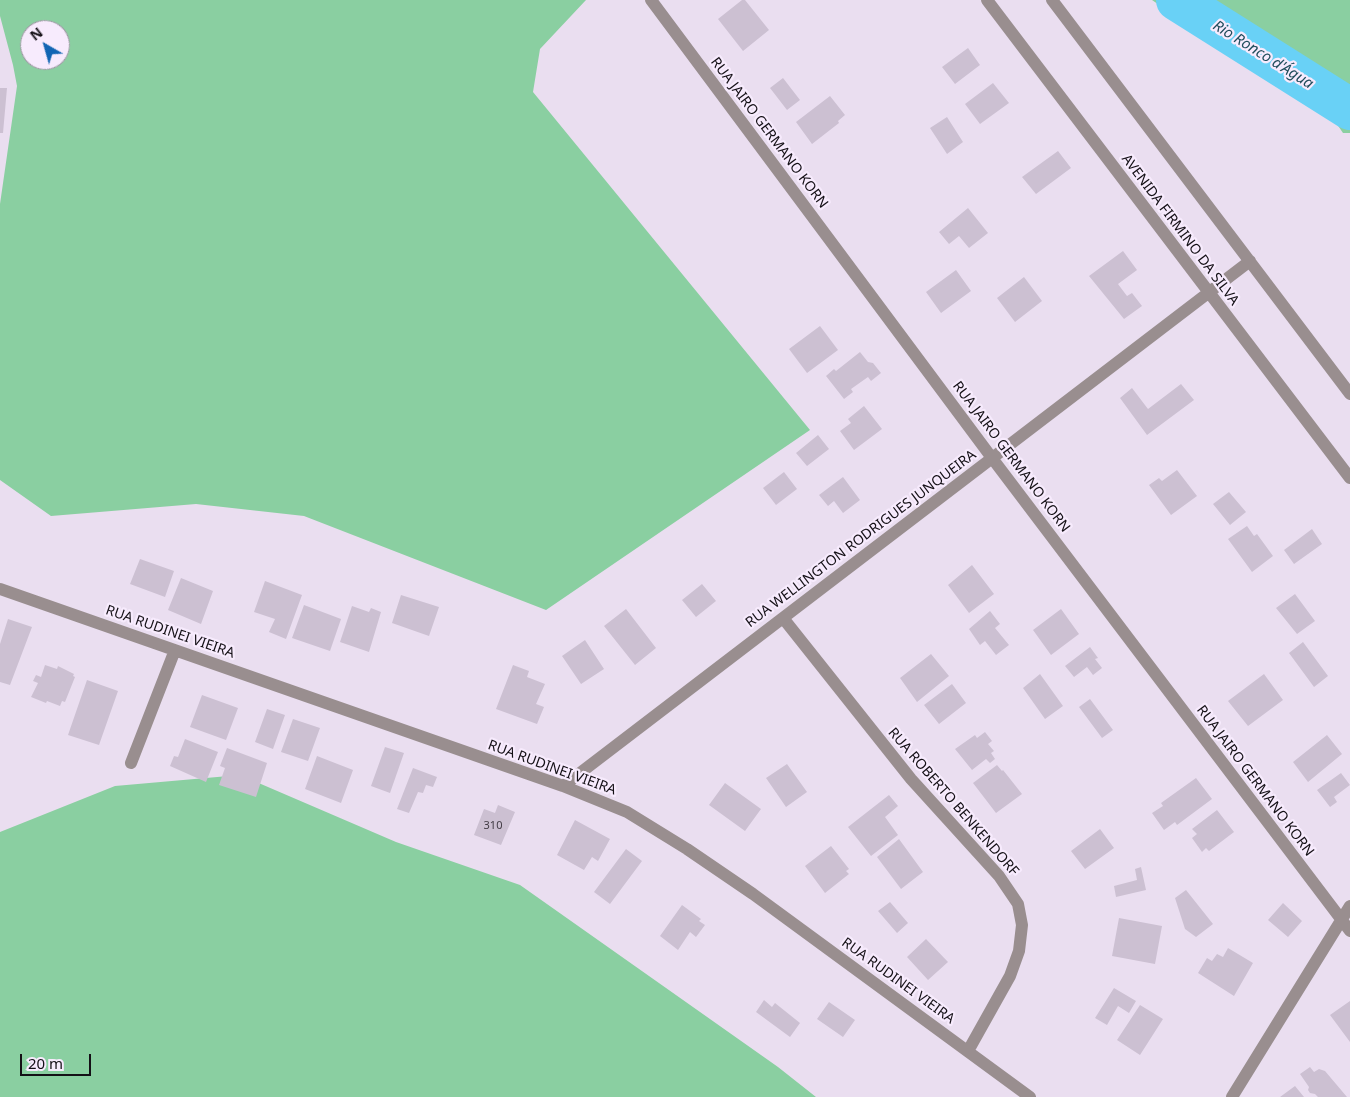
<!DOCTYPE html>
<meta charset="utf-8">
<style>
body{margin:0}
#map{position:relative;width:1350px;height:1097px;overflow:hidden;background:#eadef0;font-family:"Noto Sans",sans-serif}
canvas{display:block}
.north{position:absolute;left:20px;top:20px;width:50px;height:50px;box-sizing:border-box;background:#f7ebfd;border:1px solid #9c93a1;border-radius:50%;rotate:322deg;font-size:14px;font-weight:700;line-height:20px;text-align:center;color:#141016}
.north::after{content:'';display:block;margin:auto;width:18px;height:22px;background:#1165b3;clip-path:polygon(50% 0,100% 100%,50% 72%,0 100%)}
.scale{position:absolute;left:20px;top:1054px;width:71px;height:22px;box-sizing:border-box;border:2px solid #141016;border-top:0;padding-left:6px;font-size:15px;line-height:18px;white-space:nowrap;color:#141016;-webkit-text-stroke:4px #f7ebfd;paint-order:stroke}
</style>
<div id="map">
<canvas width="1350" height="1097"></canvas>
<div class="north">N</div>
<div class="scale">20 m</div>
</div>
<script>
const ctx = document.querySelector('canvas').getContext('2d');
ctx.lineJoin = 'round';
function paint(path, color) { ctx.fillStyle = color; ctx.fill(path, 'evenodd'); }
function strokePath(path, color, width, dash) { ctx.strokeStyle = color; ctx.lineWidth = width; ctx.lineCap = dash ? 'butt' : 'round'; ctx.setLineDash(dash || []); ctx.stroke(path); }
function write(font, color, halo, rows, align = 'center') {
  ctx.font = font + ' "Noto Sans",sans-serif'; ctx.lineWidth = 4.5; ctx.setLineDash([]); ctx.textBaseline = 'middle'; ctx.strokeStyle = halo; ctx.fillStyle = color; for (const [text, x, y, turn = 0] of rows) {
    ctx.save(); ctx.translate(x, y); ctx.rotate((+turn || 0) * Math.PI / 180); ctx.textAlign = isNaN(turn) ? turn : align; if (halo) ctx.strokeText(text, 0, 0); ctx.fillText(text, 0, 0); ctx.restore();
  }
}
paint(new Path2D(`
 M0 0H586L540 49 533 92 810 430 546 610 304 516 196 504 51 516 0 480V204L17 86 13 65 0 16ZM30 30H60V60H30Z
 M1152 0H1350V133H1343L1318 96 1243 63Z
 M240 775 396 842 520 885 778 1067 816 1097H0V832L115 786Z`), '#8acfa1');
strokePath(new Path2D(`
 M1177 0 1350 109`), '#69d1f6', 42);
paint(new Path2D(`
 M742 0H745L769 30 743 51 718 19Z
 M968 48 980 65 955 84 942 67Z
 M783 78 800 100 787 110 770 88Z
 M993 83 1009 103 980 124 965 104Z
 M0 88H7L3 133H0Z
 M830 96 845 115 838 121 839 123 812 144 796 122Z
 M947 117 963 142 947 154 930 128Z
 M1058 151 1071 168 1036 194 1022 177Z
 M968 208 988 233 969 248 959 236 949 244 939 232Z
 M1123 251 1137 270 1118 284 1127 296 1132 293 1142 306 1124 319 1089 276Z
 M956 270 971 291 941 313 926 292Z
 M1024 277 1042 301 1015 322 997 298Z
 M820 326 838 350 807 373 789 349Z
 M860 352 868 362 873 363 881 373 871 381 868 377 851 389 853 392 844 399 826 376 834 369 836 371Z
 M1181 384 1194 400 1147 435 1120 398 1132 388 1148 409Z
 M864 406 882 429 854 450 840 431 851 423 848 419Z
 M818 435 829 449 807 466 796 453Z
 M1177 470 1197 496 1171 515 1149 485 1159 478 1162 481Z
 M784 472 797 489 776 505 763 488Z
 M843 477 860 500 843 513 834 501 828 506 819 495Z
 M1229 492 1246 512 1230 525 1213 504Z
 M1247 526 1254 536 1257 534 1273 556 1252 572 1228 539Z
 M1312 529 1322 544 1294 564 1284 550Z
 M140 559 174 571 165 597 130 584Z
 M972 565 994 594 969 613 948 585Z
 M181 578 213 591 201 624 168 610Z
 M265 581 302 595 286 639 269 632 275 619 254 612Z
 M702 584 716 601 696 617 682 600Z
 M1295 594 1315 621 1297 634 1276 608Z
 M401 595 439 607 429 636 392 623Z
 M304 605 341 619 330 651 292 638Z
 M352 606 369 612 371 608 381 612 369 652 340 642Z
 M626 609 656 648 635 665 604 626Z
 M1061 609 1079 634 1051 655 1033 630Z
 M990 611 1000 624 995 628 1009 645 996 655 985 641 980 645 969 629Z
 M8 619 32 627 10 685 0 682V644Z
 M585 640 604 669 581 684 562 656Z
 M1303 642 1328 676 1314 687 1289 653Z
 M1090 647 1098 658 1095 659 1102 668 1093 675 1087 667 1074 677 1065 666Z
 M931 654 949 676 917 702 900 678Z
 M45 665 57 669 58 666 74 674 73 676 75 677 65 702 62 701 60 706 47 701 46 703 31 697 38 683 33 681 36 675 41 677Z
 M513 665 529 671 527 677 545 684 536 704 544 707 537 724 496 709Z
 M1040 674 1063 706 1045 719 1023 688Z
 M1264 674 1283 700 1248 726 1228 701Z
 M87 680 118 691 99 745 68 735Z
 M952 684 966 703 939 724 924 705Z
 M202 695 238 708 226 740 190 727Z
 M1090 699 1113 730 1102 738 1079 707Z
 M267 709 285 715 273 749 255 742Z
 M293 719 320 728 308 761 281 752Z
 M985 732 992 741 988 744 994 751 991 753 995 759 990 763 986 759 972 770 955 749 975 735 977 738Z
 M1327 735 1342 754 1308 782 1293 762Z
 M185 739 218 752 206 782 170 766 174 756 178 757Z
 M385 747 404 753 390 793 371 786Z
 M227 748 267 763 256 797 219 785 225 768 220 766Z
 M317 756 353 770 341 803 305 789Z
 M787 764 807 792 786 807 766 778Z
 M997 765 1002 771 1003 770 1022 794 996 813 973 783Z
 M413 768 437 777 433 787 426 785 423 793 418 792 409 813 397 809Z
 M1341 773 1350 785 1334 797 1337 802 1330 807 1317 790Z
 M1196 778 1212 799 1177 825 1175 822 1164 830 1152 813 1163 806 1161 803Z
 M725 783 761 809 745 831 709 805Z
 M889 795 898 806 885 817 898 835 871 856 848 827Z
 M498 805 515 812 501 845 474 835 484 809 495 813Z
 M1217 810 1234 832 1209 851 1206 848 1202 852 1192 838 1197 834 1192 829Z
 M575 820 610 839 598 861 592 857 584 870 557 855Z
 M1100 829 1114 848 1085 869 1071 851Z
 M899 839 923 872 901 889 877 857Z
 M831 846 849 869 846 871 849 874 825 893 805 866Z
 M626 849 642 861 610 904 594 892Z
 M1141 867 1146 890 1116 897 1114 886 1137 880 1135 869Z
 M1186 890 1213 924 1196 937 1185 929 1175 898Z
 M890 902 908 923 897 933 878 911Z
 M1283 903 1302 921 1288 937 1268 920Z
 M682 905 701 919 699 921 705 925 696 937 690 932 678 950 660 936Z
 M1119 918 1162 926 1155 964 1112 956Z
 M926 939 948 962 928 980 907 957Z
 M1228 948 1253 963 1234 996 1198 973 1207 958 1212 961 1217 954 1223 957Z
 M1114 988 1136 1001 1129 1013 1118 1006 1107 1025 1095 1018Z
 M764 1000 772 1007 775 1003 800 1023 790 1037 756 1012Z
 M1350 1001V1042L1330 1015Z
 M829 1002 855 1020 843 1037 817 1019Z
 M1140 1005 1163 1019 1140 1055 1117 1040Z
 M1310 1067 1314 1072 1319 1069 1325 1071 1347 1097H1318L1315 1094 1310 1093 1308 1090 1309 1087 1300 1074Z
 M1295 1086 1304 1097H1280Z`), '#ccc0d2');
strokePath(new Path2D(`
 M651 0 992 458 1350 931
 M987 0 1350 478
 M1052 0 1350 394
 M0 589 563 786 627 812 687 849 753 894 1030 1097
 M783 618 911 779 999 876 1018 904 1022 925 1019 951 1010 976 968 1051
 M131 763 175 650
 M563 786 1250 261
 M1232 1097 1350 906`), '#998e8f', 12);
write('11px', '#423c45', null, [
 ["310",493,826]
]);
write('14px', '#141016', '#f7ebfd', [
 ["RUA JAIRO GERMANO KORN",769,133,53],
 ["AVENIDA FIRMINO DA SILVA",1180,230,53],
 ["RUA JAIRO GERMANO KORN",1011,457,53],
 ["RUA WELLINGTON RODRIGUES JUNQUEIRA",861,539,-37],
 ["RUA RUDINEI VIEIRA",170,632,19],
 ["RUA RUDINEI VIEIRA",552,768,20],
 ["RUA JAIRO GERMANO KORN",1255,781,53],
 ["RUA ROBERTO BENKENDORF",953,802,49],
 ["RUA RUDINEI VIEIRA",898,981,36]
]);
write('italic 15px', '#204d5c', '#f7ebfd', [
 ["Rio Ronco d'Água",1263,55,32]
]);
</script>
